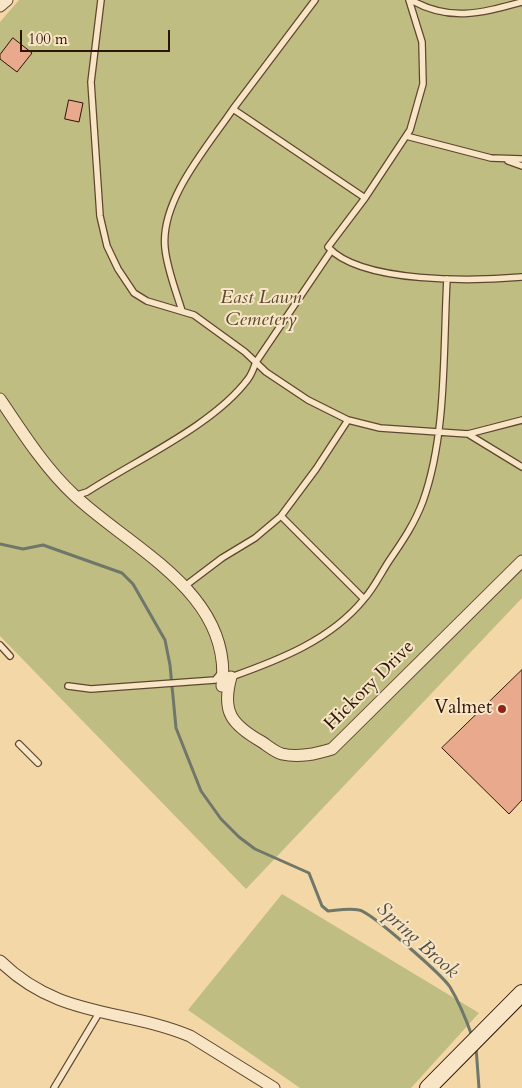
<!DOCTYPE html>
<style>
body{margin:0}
#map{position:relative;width:522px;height:1088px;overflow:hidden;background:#f3d7a6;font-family:Cardo,serif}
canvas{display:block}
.scale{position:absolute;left:20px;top:30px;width:150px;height:22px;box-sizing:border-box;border:2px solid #2e1509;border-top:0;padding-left:6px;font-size:15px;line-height:18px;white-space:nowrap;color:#2e1509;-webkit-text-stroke:4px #f7e5c5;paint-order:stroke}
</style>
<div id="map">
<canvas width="522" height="1088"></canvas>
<div class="scale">100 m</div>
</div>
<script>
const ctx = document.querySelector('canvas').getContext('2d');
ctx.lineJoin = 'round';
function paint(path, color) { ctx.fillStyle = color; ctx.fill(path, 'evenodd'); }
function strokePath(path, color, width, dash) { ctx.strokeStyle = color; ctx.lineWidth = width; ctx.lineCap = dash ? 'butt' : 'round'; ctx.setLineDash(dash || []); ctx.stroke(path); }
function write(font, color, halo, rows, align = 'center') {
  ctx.font = font + ' Cardo,serif'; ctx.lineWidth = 4; ctx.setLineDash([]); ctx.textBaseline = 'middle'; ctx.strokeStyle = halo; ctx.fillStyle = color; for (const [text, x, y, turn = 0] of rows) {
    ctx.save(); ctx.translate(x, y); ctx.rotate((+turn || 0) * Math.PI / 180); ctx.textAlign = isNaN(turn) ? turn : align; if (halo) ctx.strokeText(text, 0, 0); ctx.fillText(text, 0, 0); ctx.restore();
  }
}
paint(new Path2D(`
 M19 0H522V598L246 889 0 636V22Z
 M282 894 479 1013 411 1088H300L188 1010Z`), '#c0bd83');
strokePath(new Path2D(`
 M0 544 23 549 43 545 122 573 133 584 165 640 170 665 176 728 201 791 221 819 239 837 255 849 309 873 322 906 328 911C339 910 349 908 359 910 371 912 442 975 450 987 459 1002 466 1019 472 1036
 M476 1047 479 1088`), '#6f776a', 3);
const building = new Path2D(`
 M13 38 32 53 17 72 0 59V55Z
 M69 100 83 103 79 122 65 119Z
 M522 670V800L509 814 442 748Z`);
paint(building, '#e8a98d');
strokePath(building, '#2e1509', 1);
const lane = new Path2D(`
 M101 0 91 82 100 216 107 246 118 269 134 293 147 301 194 315 245 352 266 372 308 400 348 420 380 428 468 434 522 420
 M315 0 233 109 365 198 410 130 423 84 422 42 409 0
 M411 0C450 22 481 13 522 2
 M406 136 491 158 522 159
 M508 161 522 166
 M365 198 328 247C361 284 475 281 522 277
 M182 311C176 291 167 269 165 248 160 200 208 146 233 109
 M468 434 522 467
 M74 496 87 492C136 460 214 425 248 379 252 374 254 367 256 362L331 251
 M281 516 364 599
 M185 586 222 558 255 538 281 516 316 469 348 420
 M0 645 10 656
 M231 677C279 660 331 640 364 599 374 588 381 573 389 561 402 542 415 523 423 501 447 434 443 350 447 279
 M68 686 91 689 215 680 220 674
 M19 744 38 763
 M54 1088 99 1013`);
const street = new Path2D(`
 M0 6 7 0
 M0 399C22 432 45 468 74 495 130 548 233 593 222 686
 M231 677C221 712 232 725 262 742 268 746 275 752 282 754 299 758 316 754 332 749L522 561
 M0 961C59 1019 123 1008 190 1036L274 1088`);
const secondary = new Path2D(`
 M428 1088 522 993`);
strokePath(lane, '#5f4630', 8);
strokePath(street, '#5f4630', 13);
strokePath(secondary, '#2e1509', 18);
strokePath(lane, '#f7e5c5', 5.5);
strokePath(street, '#f7e5c5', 11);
strokePath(secondary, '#f7e5c5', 16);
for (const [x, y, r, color] of [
 [502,709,5,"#8f2418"]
]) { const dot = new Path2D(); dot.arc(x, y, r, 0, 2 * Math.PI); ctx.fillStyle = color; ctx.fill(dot); strokePath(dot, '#f7e5c5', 2); }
write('italic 19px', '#5a472e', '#f7e5c5', [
 ["East Lawn",261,299],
 ["Cemetery",261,321]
]);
write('19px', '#2e1509', '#f7e5c5', [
 ["Hickory Drive",370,686,-45]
]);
write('19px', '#2e1509', '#f7e5c5', [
 ["Valmet",492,709]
], 'right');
write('italic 20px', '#544e42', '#f7e5c5', [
 ["Spring Brook",417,941,42]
]);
</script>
